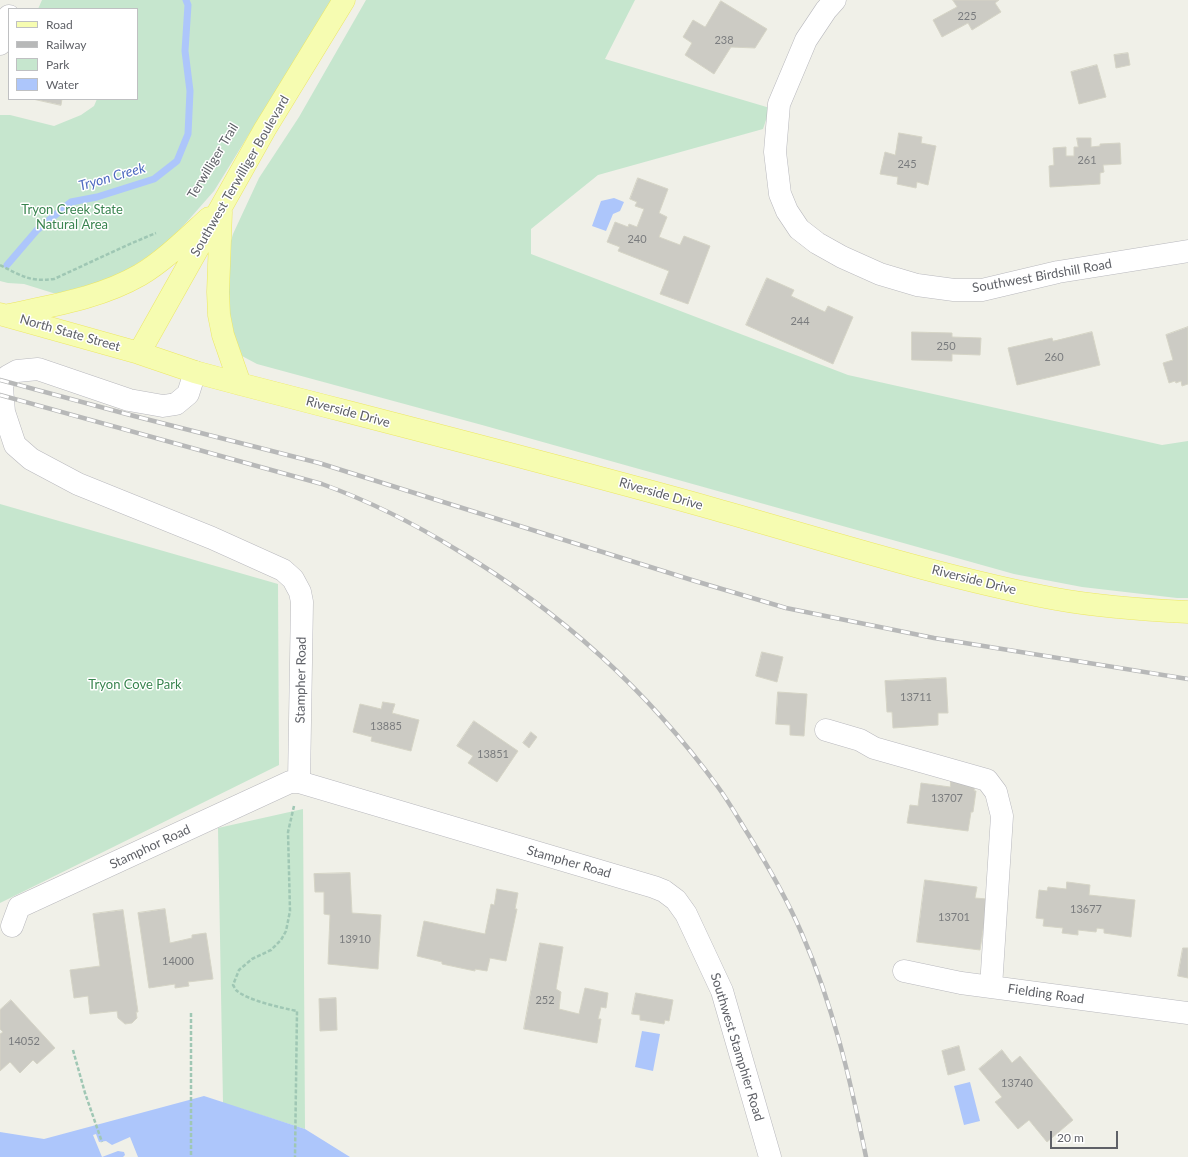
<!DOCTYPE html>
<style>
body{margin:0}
#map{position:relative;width:1188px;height:1157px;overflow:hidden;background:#f0f0e8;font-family:Lato,sans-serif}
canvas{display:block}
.legend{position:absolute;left:8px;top:8px;width:130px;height:92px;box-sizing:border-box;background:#fff;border:1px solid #bfc0c2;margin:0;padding:5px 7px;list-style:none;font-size:12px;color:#5f6167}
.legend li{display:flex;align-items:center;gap:8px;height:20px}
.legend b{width:20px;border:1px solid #bfc0c2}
.scale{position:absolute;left:1050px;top:1131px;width:68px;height:18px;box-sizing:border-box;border:2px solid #5f6167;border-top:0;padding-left:5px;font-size:12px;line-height:14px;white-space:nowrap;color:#5f6167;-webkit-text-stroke:3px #fff;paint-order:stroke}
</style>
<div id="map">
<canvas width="1188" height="1157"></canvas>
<ul class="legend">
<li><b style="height:5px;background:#f6fcb1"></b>Road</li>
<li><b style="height:5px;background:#b7b8b8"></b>Railway</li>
<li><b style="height:11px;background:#c6e6ce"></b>Park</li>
<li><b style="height:11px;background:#adc6fb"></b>Water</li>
</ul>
<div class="scale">20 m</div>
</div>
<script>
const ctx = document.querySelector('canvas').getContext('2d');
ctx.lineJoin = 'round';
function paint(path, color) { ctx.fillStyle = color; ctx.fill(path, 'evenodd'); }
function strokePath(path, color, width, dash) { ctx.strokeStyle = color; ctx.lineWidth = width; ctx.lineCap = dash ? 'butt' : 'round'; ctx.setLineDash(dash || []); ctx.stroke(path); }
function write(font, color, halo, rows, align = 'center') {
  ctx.font = font + ' Lato,sans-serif'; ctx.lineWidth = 3; ctx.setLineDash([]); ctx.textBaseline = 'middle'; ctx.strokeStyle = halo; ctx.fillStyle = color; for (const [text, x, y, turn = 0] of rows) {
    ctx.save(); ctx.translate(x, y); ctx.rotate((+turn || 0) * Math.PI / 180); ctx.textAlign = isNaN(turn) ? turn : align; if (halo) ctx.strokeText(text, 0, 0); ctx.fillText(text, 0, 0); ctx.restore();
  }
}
paint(new Path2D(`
 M42 0H332L214 191 185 224 167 242 147 257 118 276 65 293H53L24 284 8 283 0 281V115H10L54 126 81 115 94 106 97 99H137V9H38Z
 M366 0H635L605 59 770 108 763 129 598 175 531 229V254L848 375 1162 445 1188 441V598H1177L1082 587 1014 574 482 425 257 364 242 356 228 330 226 257 233 234 259 178 299 117Z
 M0 504 278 584 279 765 0 903Z
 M303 809 305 1129 223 1103 218 828Z`), '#c6e6ce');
paint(new Path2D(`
 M614 198 624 202 620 211 613 214 606 231 592 226 601 201Z
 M642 1031 660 1034 653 1071 635 1067Z
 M970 1082 980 1121 964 1125 954 1086Z
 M204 1096 305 1129 350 1157H0V1132L44 1139Z`), '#adc6fb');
paint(new Path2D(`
 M96 1134 99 1142 106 1141 112 1145 130 1137 138 1157H123L125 1155 124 1152 118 1151 102 1157 93 1135Z`), '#f0f0e8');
strokePath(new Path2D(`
 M7 265 37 230 71 202 97 197 154 179 177 161 188 134 190 91 185 51 188 5 186 0`), '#adc6fb', 7);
const building = new Path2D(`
 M953 0H999L995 3 1001 12 972 30 968 23 942 37 933 20 957 7Z
 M721 1 767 29 755 48 731 47 714 74 685 55 692 43 683 37 693 20 705 27Z
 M1128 53 1130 65 1116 68 1114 55Z
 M1097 65 1106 97 1079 104 1071 72Z
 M33 99H62L61 105Z
 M899 133 922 137 921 143 936 146 928 185 917 182 916 188 897 184 898 177 880 174 885 152 895 155Z
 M1077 138H1091V147L1100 146V144L1120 143 1121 164 1103 165 1104 172 1100 173V184L1050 187 1049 166 1054 165 1053 148 1066 147V156H1074V147H1078Z
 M638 178 668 189 659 213 667 217 659 237 680 245 684 236 710 246 688 304 660 294 669 271 618 251 620 247 607 242 615 222 628 227 629 224 637 227 644 209 635 206 637 202 630 199Z
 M767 278 794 290 791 296 825 312 828 306 853 317 833 364 746 325Z
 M1188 327V384L1182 386 1181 381 1176 383 1175 381 1169 383 1163 363 1173 360 1166 335Z
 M912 332 952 333V337L981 338 980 355 952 354V361L912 360Z
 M1092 332 1100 365 1017 385 1008 348 1052 338 1053 341Z
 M762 652 783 657 777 682 756 676Z
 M946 678 948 713H938V725L893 728 892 712H887L885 681Z
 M778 692 807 694 804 736 790 735V725L776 724Z
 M383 702 395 704 392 713 419 720 411 751 371 741 372 737 353 732 360 704 381 709Z
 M474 721 518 751 497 782 468 763 473 756 457 746Z
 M531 732 537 737 529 748 523 743Z
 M951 778 975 782 974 791H976L973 812H971L968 831 907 823 910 805 918 806 921 783 950 787Z
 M350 873 352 913 381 915 378 969 328 964 330 915 324 914V892H315L314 874Z
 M925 880 977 887 975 898 987 899V925L984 924 980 950 917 942Z
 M1067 882 1090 885 1089 895 1135 900 1131 937 1104 933V929L1097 928 1096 932 1078 930V935L1062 933 1063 928 1043 926 1044 919 1036 918 1039 890 1047 891 1048 887 1066 889Z
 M497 889 518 893 515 909H517L506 961 490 958 487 971 475 969V971L442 964V962L417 956 424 921 485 934 491 904 494 905Z
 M165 909 170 943 192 938V935L206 933 213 979 188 982 189 986 175 988V984L149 988 138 913Z
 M123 910 138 1012H136L137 1018 132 1023 125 1024 118 1018 117 1011 90 1014 88 996 74 998 70 970 100 966 93 914Z
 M540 943 563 947 556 989 561 992 559 1009 579 1014 585 988 608 993 606 1008 601 1007 598 1019H601L597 1043 524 1029Z
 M1183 948H1188V978L1178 976Z
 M636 993 673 1000 669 1021 665 1020 664 1024 640 1020V1015L632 1014Z
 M336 998 337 1030 320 1031 319 999Z
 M11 1000 55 1048 37 1064 33 1060 20 1073 10 1062 0 1071V1034L3 1032 0 1029V1010Z
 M959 1046 965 1070 948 1075 942 1051Z
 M1002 1050 1012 1063 1020 1056 1073 1120 1047 1142 1029 1120 1018 1129 995 1102 1002 1097 979 1069Z`);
paint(building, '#cccbc4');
strokePath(building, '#d5d4c6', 1);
const minor = new Path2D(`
 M835 0 826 10 806 40 779 104 775 152 780 194 787 211 799 229 817 243 842 257 880 274 917 285 954 290H982L1058 272 1188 251
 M0 44 9 16
 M195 372 188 394 176 404 163 406 129 400 38 369 17 371 8 376 3 382 2 388 4 412 15 445 31 459 78 484 212 538 283 570 293 579 300 592 302 602 299 782 654 887 664 891 676 900 686 914 722 991 770 1157
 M826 730 860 740 874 748 987 780 996 792 1002 816 991 987
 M12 926 19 907 290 782H299
 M904 971 961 983 1188 1013`);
const major = new Path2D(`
 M221 212 218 292 219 315 223 335 240 384
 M0 314 139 353 195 372 240 384C398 425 557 465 714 509 828 541 941 577 1056 599 1100 607 1144 610 1188 612
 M9 315C54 305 100 298 140 275 165 260 188 237 209 218
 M139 353 265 129 344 0`);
strokePath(minor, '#b8b8bd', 23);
strokePath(major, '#ece765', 23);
strokePath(new Path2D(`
 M0 265C22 276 29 282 54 279L132 243 156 233
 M294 806 288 832 290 911 286 931 281 940 271 950 252 959 239 970 233 985C234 986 235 989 236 990 246 1000 282 1008 297 1011L295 1157
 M191 1013V1156
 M73 1050 85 1093 102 1142`), '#9fc7b4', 2.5, [4, 2]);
strokePath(minor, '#fff', 22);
strokePath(major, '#f6fcb1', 22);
const rail = new Path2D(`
 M0 380 134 416 319 463 695 581 786 608 934 638 1188 679
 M0 395 322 484C369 501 415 524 457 550 560 611 648 691 718 787 729 802 738 818 748 834 768 866 787 899 802 934 833 1005 851 1082 866 1157`);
strokePath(rail, '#b7b8b8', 4.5);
strokePath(rail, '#fff', 3, [9]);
write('11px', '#7a7c7e', null, [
 ["225",967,16],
 ["238",724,40],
 ["261",1087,160],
 ["245",907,164],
 ["240",637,239],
 ["244",800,321],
 ["250",946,346],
 ["260",1054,357],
 ["13711",916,697],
 ["13885",386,726],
 ["13851",493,754],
 ["13707",947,798],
 ["13677",1086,909],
 ["13701",954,917],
 ["13910",355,939],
 ["14000",178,961],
 ["252",545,1000],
 ["14052",24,1041],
 ["13740",1017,1083]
]);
write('13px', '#5f6167', '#fff', [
 ["Terwilliger Trail",213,161,-59],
 ["Southwest Terwilliger Boulevard",240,176,-60],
 ["Southwest Birdshill Road",1042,276,-10],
 ["North State Street",70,333,16],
 ["Riverside Drive",348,412,15],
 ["Riverside Drive",661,494,16],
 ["Riverside Drive",974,580,14],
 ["Stampher Road",301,680,-89],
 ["Stamphor Road",150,847,-25],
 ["Stampher Road",569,862,16],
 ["Fielding Road",1046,994,8],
 ["Southwest Stamphier Road",737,1047,73]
]);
write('13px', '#39844f', '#fff', [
 ["Tryon Creek State",72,210],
 ["Natural Area",72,225],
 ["Tryon Cove Park",135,685]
]);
write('italic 14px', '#4e6ac0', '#fff', [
 ["Tryon Creek",112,177,-16]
]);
</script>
